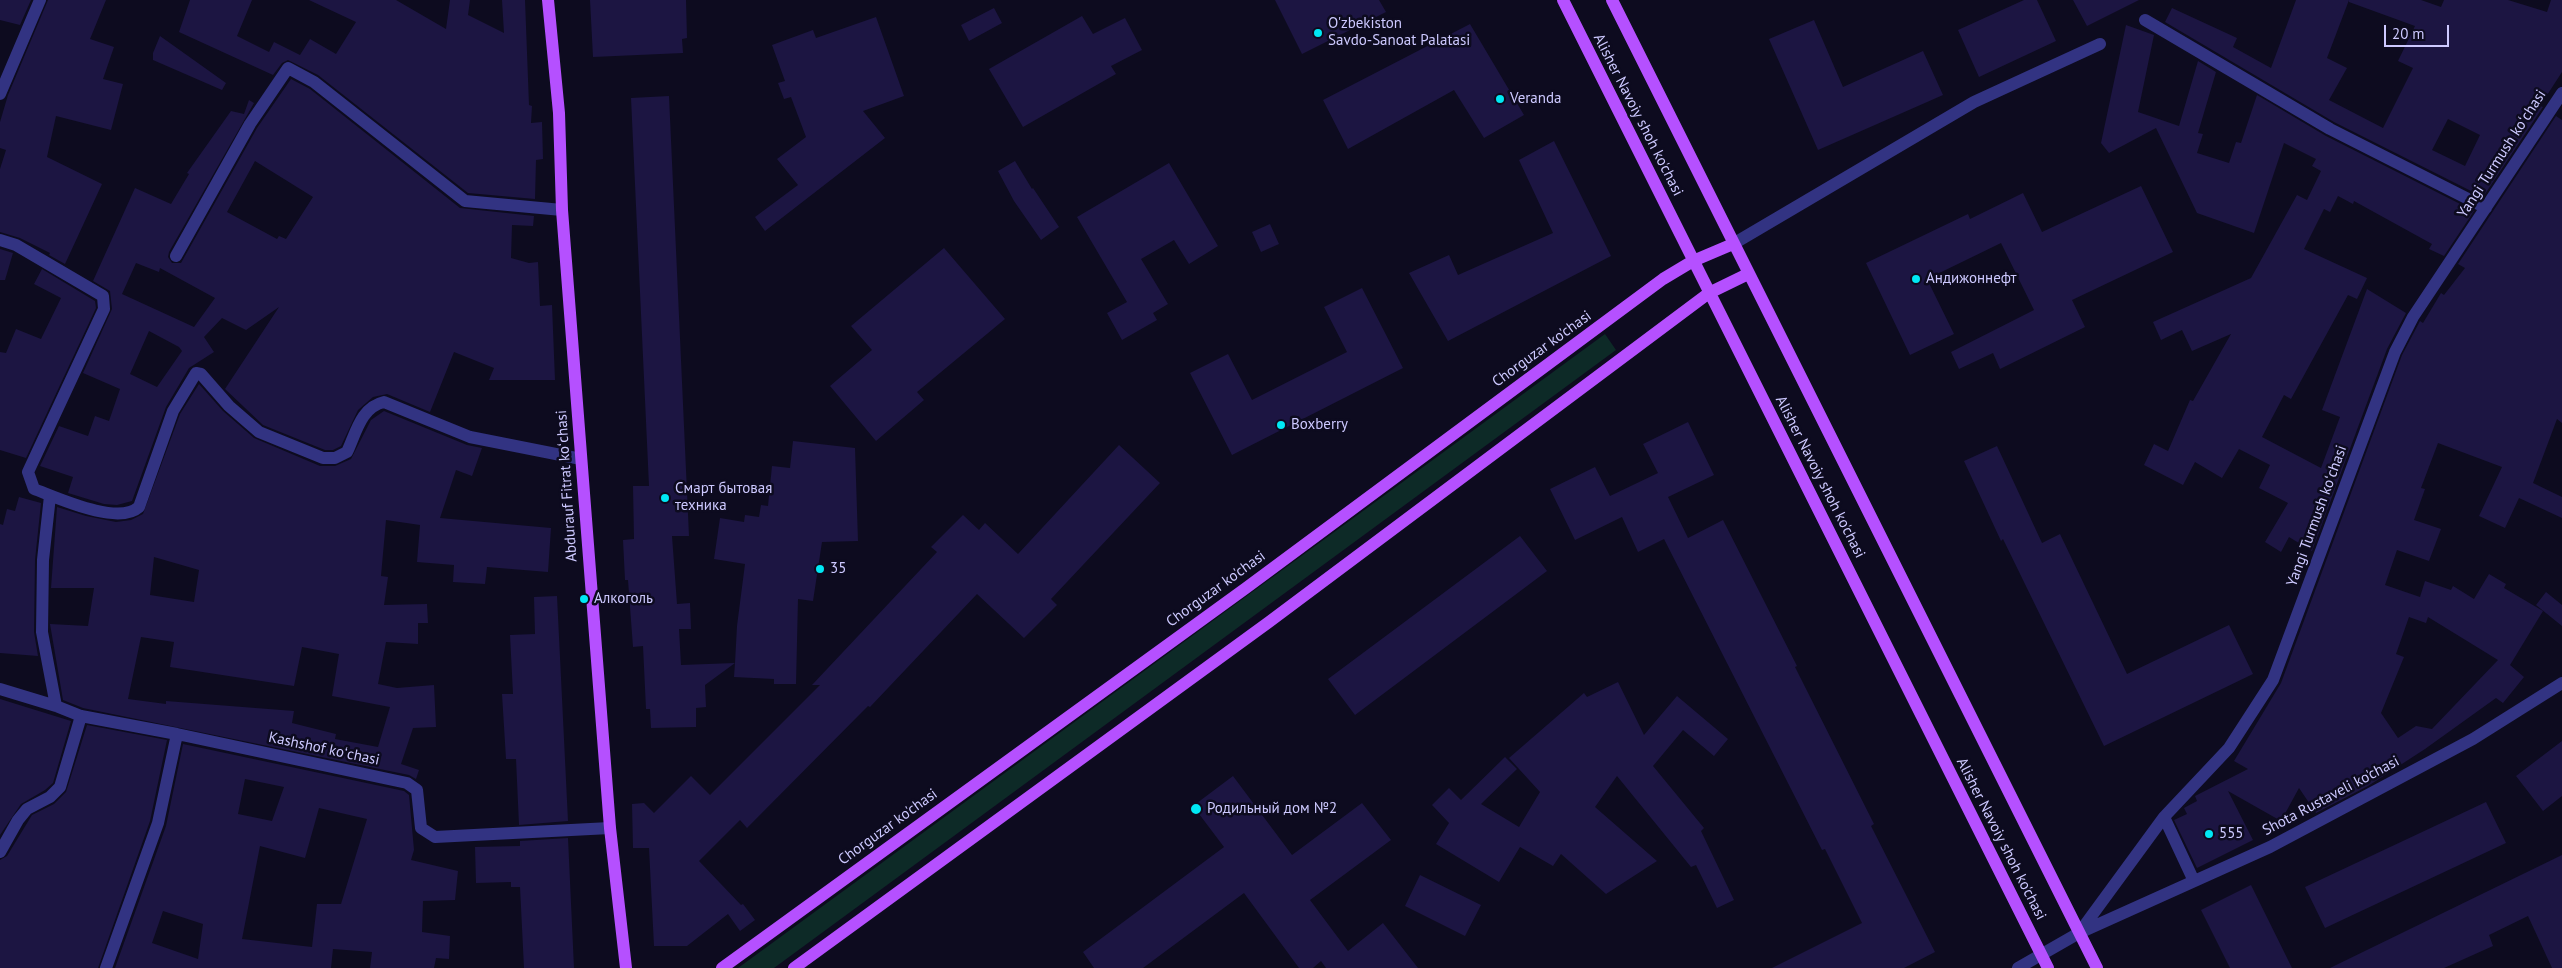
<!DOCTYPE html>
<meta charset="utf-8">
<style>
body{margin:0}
#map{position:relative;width:2562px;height:968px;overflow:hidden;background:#0d0b1f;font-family:"PT Sans",sans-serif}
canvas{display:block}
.scale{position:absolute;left:2384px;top:25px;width:65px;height:22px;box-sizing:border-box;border:2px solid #cdc9ff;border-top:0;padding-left:6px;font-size:15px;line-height:18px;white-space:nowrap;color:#cdc9ff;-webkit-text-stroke:4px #0d0b1f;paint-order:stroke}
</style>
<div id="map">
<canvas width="2562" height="968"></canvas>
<div class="scale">20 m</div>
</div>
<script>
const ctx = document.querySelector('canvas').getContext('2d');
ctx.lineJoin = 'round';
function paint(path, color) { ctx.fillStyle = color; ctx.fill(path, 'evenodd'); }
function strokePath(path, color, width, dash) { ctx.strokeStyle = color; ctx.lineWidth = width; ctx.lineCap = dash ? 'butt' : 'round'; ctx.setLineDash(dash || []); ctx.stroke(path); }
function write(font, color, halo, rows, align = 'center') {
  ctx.font = font + ' "PT Sans",sans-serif'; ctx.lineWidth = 5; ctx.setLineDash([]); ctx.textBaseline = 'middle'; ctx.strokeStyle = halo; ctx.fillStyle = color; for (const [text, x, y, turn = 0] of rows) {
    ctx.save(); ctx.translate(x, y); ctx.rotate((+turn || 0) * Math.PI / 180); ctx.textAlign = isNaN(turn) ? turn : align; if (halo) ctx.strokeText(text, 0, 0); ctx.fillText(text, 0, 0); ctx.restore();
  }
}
paint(new Path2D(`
 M1605 334 1616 350 774 968H738Z`), '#0d2a27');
paint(new Path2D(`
 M0 0H31L20 25 0 20Z
 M48 0H106L90 39 114 47 103 79 123 84 111 130 56 116 47 157 102 184 65 264 49 255 50 253 20 238 0 232V169L6 150 0 148V122L8 95Z
 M190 0H252L237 36 269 52 274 42 300 55 310 39 336 54 356 22 309 0H396L446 29 450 0H470L468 15 504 33 502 0H525L529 105 532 106 531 123 542 122 543 159 536 160 535 199 468 193 318 75 288 60 282 63 273 75 179 32Z
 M590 0H686L687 38 682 39 683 53 593 57Z
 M1275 0H1379L1386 12 1302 54Z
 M2024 0H2037L2056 41 1979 77 1958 30Z
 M2073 0H2139L2087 26Z
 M2296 0H2349L2327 58 2347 68 2329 100 2383 128 2413 68 2398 61 2415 26 2349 2V0H2421L2441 7 2444 0H2508L2547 12 2551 0H2562V72L2540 106 2543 107 2483 197 2334 122 2165 22 2172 8 2237 38 2233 47 2271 68ZM2448 119 2480 135 2465 166 2432 150Z
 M994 8 1002 23 969 41 961 25Z
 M1082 16 1093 34 1125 18 1142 50 1111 66 1116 74 1023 127 989 69Z
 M876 17 904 96 863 111 885 138 765 231 755 217 798 185 777 159 806 137 791 97 784 99 778 83 785 81 772 45 813 30 816 38Z
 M1814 20 1843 87 1923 51 1943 95 1818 150 1769 39Z
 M1470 24 1524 115 1484 138 1454 90 1348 149 1323 100Z
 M2126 25 2154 35 2138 112 2179 126 2198 61 2216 72 2198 133 2203 134 2197 153 2229 163 2236 142 2241 143 2257 95 2326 136 2474 211 2444 256 2429 249 2432 244 2354 201 2353 204 2338 196 2330 212 2324 209 2304 249 2367 278 2357 299 2348 295 2291 399 2284 395 2262 437 2321 468 2340 417 2322 410 2367 289 2406 313 2387 349 2312 551 2289 537 2281 552 2265 542 2288 503 2259 488 2270 465 2239 449 2222 478 2195 462 2183 485 2144 465 2154 444 2168 451 2190 400 2193 401 2231 334 2192 351 2182 330 2161 340 2153 322 2251 278 2297 195 2307 200 2321 171 2312 166 2316 159 2284 143 2254 233 2197 213 2156 128 2109 153 2101 143Z
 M160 36 226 83 222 90 153 60V53Z
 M291 79 310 89 460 208 534 216 533 226 512 225 511 258 529 263 538 262 540 306 552 305 555 380H489L494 368 454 352 430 412 387 394 373 397 358 410 341 446 333 450H325L263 425 225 389 279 307 246 330 222 318 204 337 214 352 189 368 166 407 132 501 117 505 104 504 68 493 73 477 40 466 59 426 88 436 95 416 109 421 120 389 83 373 112 309 110 291 93 281 135 188 171 204 189 174 187 173 231 111 244 114 249 100 254 103 169 252 168 257 172 263H181L257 128ZM255 161 313 197 286 239 279 236 277 239 227 212ZM136 263 159 272 160 268 215 298 194 327 122 294ZM149 331 179 347 182 351 157 387 130 374Z
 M669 96 689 536H672L677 604 690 603 691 629H679L681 665 735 663 737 626 745 564 714 559 720 518 744 522 745 515 759 517 761 505 768 506 772 466 790 468 793 441 855 448 858 541 822 542 813 601 798 599 796 684H774V679L734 677 735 663 705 685 706 707 696 708V727L651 728 650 709H646L643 646 633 647 628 580H625L623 540 634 539 633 486H649L631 98Z
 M2556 116 2562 120V423L2557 419 2533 483 2562 497V518L2519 498 2505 528 2479 516 2502 467 2438 443 2421 488 2425 489 2414 520 2441 529 2429 561 2397 550 2385 585 2420 597 2425 581 2451 590 2453 586 2474 599 2489 574 2506 584 2504 588 2543 611 2510 665 2524 677 2503 703 2496 698 2425 749 2368 786 2316 813 2299 788 2281 821 2228 791 2253 840 2197 868 2174 820 2187 814 2184 808 2197 801 2195 796 2248 769 2234 761 2281 683 2402 355 2420 321 2423 323 2441 293 2444 295 2465 268 2458 264ZM2409 617 2426 623 2428 617 2498 660 2432 729 2416 726 2398 738 2381 713 2404 657 2396 654Z
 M1554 141 1611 256 1448 341 1409 273 1449 255 1458 275 1553 233 1519 160Z
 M1015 161 1032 189 1033 188 1059 227 1041 240 1014 201 998 171Z
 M1169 163 1218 246 1189 264 1174 240 1141 259 1168 304 1153 313 1157 320 1122 340 1107 313 1127 302 1077 217Z
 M2141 186 2173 252 2072 300 2085 327 2000 369 1993 353 1959 369 1951 352 2034 310 2001 243 1927 279 1954 334 1910 355 1866 263 1968 214 1970 219 2023 193 2042 232Z
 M1270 224 1279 244 1261 252 1252 232Z
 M944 248 1005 319 917 392 924 400 876 441 830 386 872 350 851 326Z
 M0 249 13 253 5 280H0Z
 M42 269 95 301 96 308 26 458 0 450V352L6 353 16 329 41 339 61 298 34 284Z
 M1362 288 1403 368 1232 455 1190 373 1228 354 1252 400 1347 352 1324 307Z
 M199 384 223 411 254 438 320 466H335L351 459 371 420 384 411 467 445 482 448 472 476 456 470 440 518 551 528 548 572 487 567 485 584 453 582 454 565 417 562 420 525 386 520 381 576 388 577 384 605 427 604 428 623H418V644L386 642 378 684 397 688 434 685 436 727 413 728 401 764 419 770 416 779 409 775 83 708 63 700 50 624 88 626 94 588H51L57 507 86 516 116 522 131 520 143 514 180 414ZM154 557 199 570 194 602 150 595ZM141 637 174 642 170 667 294 686 302 647 339 654 332 696 390 707 378 747 335 739 336 734 292 723 294 711 166 701V704L128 699Z
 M1688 422 1714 475 1668 497 1688 538 1723 520 1797 666 1795 667 1874 824 1871 826 1935 952 1904 968H1772L1862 923 1825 849 1822 850 1664 539 1638 552 1622 517 1575 540 1550 489 1595 467 1610 496 1658 473 1643 444Z
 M1119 445 1160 483 1051 599 1057 605 1024 638 977 594 870 707 868 706 747 828 740 820 699 861 741 905 743 904 755 920 740 931 728 914 687 946H654L649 848H633L632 804 644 803 654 813 691 776 710 795 820 685H812L937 552 931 547 963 515 979 530 985 523 1018 554Z
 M1997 446 2042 543 2060 534 2127 674 2229 625 2253 674 2104 746 2003 539 2001 541 1964 461Z
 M19 497 41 503 35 560 34 632 38 656 0 653V524L3 525 7 509 15 511Z
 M1520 536 1547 571 1355 715 1328 679Z
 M2546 592 2562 605V626L2536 605Z
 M557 596 568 821 519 825 516 759H506L502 694H513L510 635 535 634 534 597Z
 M1618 682 1644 735 1677 696 1728 739 1714 756 1683 730 1653 766 1704 828 1701 831 1734 900 1717 908 1696 865 1691 867 1617 776 1595 807 1657 861 1606 894 1561 854 1553 866 1520 847 1499 882 1436 844 1449 823 1432 805 1449 788 1461 800 1505 757 1517 769 1481 804 1519 827 1540 792 1509 758 1584 693 1587 697Z
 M0 699 71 721 53 783 45 790 21 804 0 835Z
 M87 725 167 740 150 821 98 968H0V860L7 856 32 815 54 804 66 792Z
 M2562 741V796L2543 811 2516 776Z
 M183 744 404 791 409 795 414 850 411 860 458 871 455 900 423 901 422 932 450 936 449 959 436 958 434 968H370L372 952 333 949 331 968H115L166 826ZM245 779 284 787 272 821 238 814ZM319 808 367 819 341 904H317L312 947 242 939 260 846 305 858ZM163 911 203 924 198 959 152 943Z
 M1233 776 1292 855 1362 803 1391 840 1310 900 1348 951 1383 923 1418 968H1326L1321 961 1313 968H1299L1244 893 1143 968H1094L1083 952 1224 847 1193 806Z
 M2486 802 2506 843 2325 928 2305 887Z
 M568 838 574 968H524L520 887H511V882L476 883 475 847 520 846V841Z
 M2562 855V968H2552L2528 916 2489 935 2493 946 2444 968H2330Z
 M1420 875 1481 905 1465 936 1405 906Z
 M2251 885 2292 968H2230L2201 910Z`), '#1c1542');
strokePath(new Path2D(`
 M2145 20 2330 129 2486 208
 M0 94 40 0
 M0 240 16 245 103 296 104 309 28 472 34 489C58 498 118 526 139 507L173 411 196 373 201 374 229 406 259 432 323 458H335L347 452C356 433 361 407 384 402L470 437 581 459
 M1733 244 1974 102 2100 44
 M176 256 250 124 288 68 314 82 465 201 562 210
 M50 496 43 560 42 632 56 706
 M0 689 56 706 81 716 177 734 407 783 417 790 421 828 435 837 610 828
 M2164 817 2193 879
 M0 852 18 820 27 809 50 797 60 787 81 716
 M2079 933 2164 817 2229 748 2273 680 2395 352 2413 317 2562 93
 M106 968 158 823 177 734
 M2018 968 2079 933 2270 847 2473 739 2562 683`), '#323382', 12);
strokePath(new Path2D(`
 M548 0 559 113 562 210 610 828 626 968
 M1563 0 2048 968
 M1612 0 2097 968
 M722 968 1246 588 1663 279 1693 261 1733 244
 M794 968 1269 622 1709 293 1748 274`), '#b550ff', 12);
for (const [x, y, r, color] of [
 [1318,33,5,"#00e8f4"],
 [1500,99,5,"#00e8f4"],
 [1916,279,5,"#00e8f4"],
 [1281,425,5,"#00e8f4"],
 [665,498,5,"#00e8f4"],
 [820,569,5,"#00e8f4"],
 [584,599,5,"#00e8f4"],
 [1196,809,6,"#00e8f4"],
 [2209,834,5,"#00e8f4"]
]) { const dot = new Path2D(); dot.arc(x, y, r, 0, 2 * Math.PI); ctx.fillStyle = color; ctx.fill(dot); strokePath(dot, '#0d0b1f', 2); }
write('15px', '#cdc9ff', '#0d0b1f', [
 ["O'zbekiston",1328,24],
 ["Savdo-Sanoat Palatasi",1328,41],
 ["Veranda",1510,99],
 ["Андижоннефт",1926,279],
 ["Boxberry",1291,425],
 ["Смарт бытовая",675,489],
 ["техника",675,506],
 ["35",830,569],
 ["Алкоголь",594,599],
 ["Родильный дом №2",1207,809],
 ["555",2219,834]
], 'left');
write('15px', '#cdc9ff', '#0d0b1f', [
 ["Alisher Navoiy shoh ko'chasi",1638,115,63],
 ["Yangi Turmush koʻchasi",2502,154,-57],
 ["Chorguzar ko'chasi",1542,349,-36],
 ["Alisher Navoiy shoh ko'chasi",1820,477,63],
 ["Abdurauf Fitrat koʻchasi",567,486,-94],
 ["Yangi Turmush koʻchasi",2317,516,-70],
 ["Chorguzar ko'chasi",1216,589,-36],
 ["Kashshof koʻchasi",324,749,12],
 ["Shota Rustaveli ko'chasi",2331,796,-28],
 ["Chorguzar ko'chasi",888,827,-36],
 ["Alisher Navoiy shoh ko'chasi",2001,839,63]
]);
</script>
